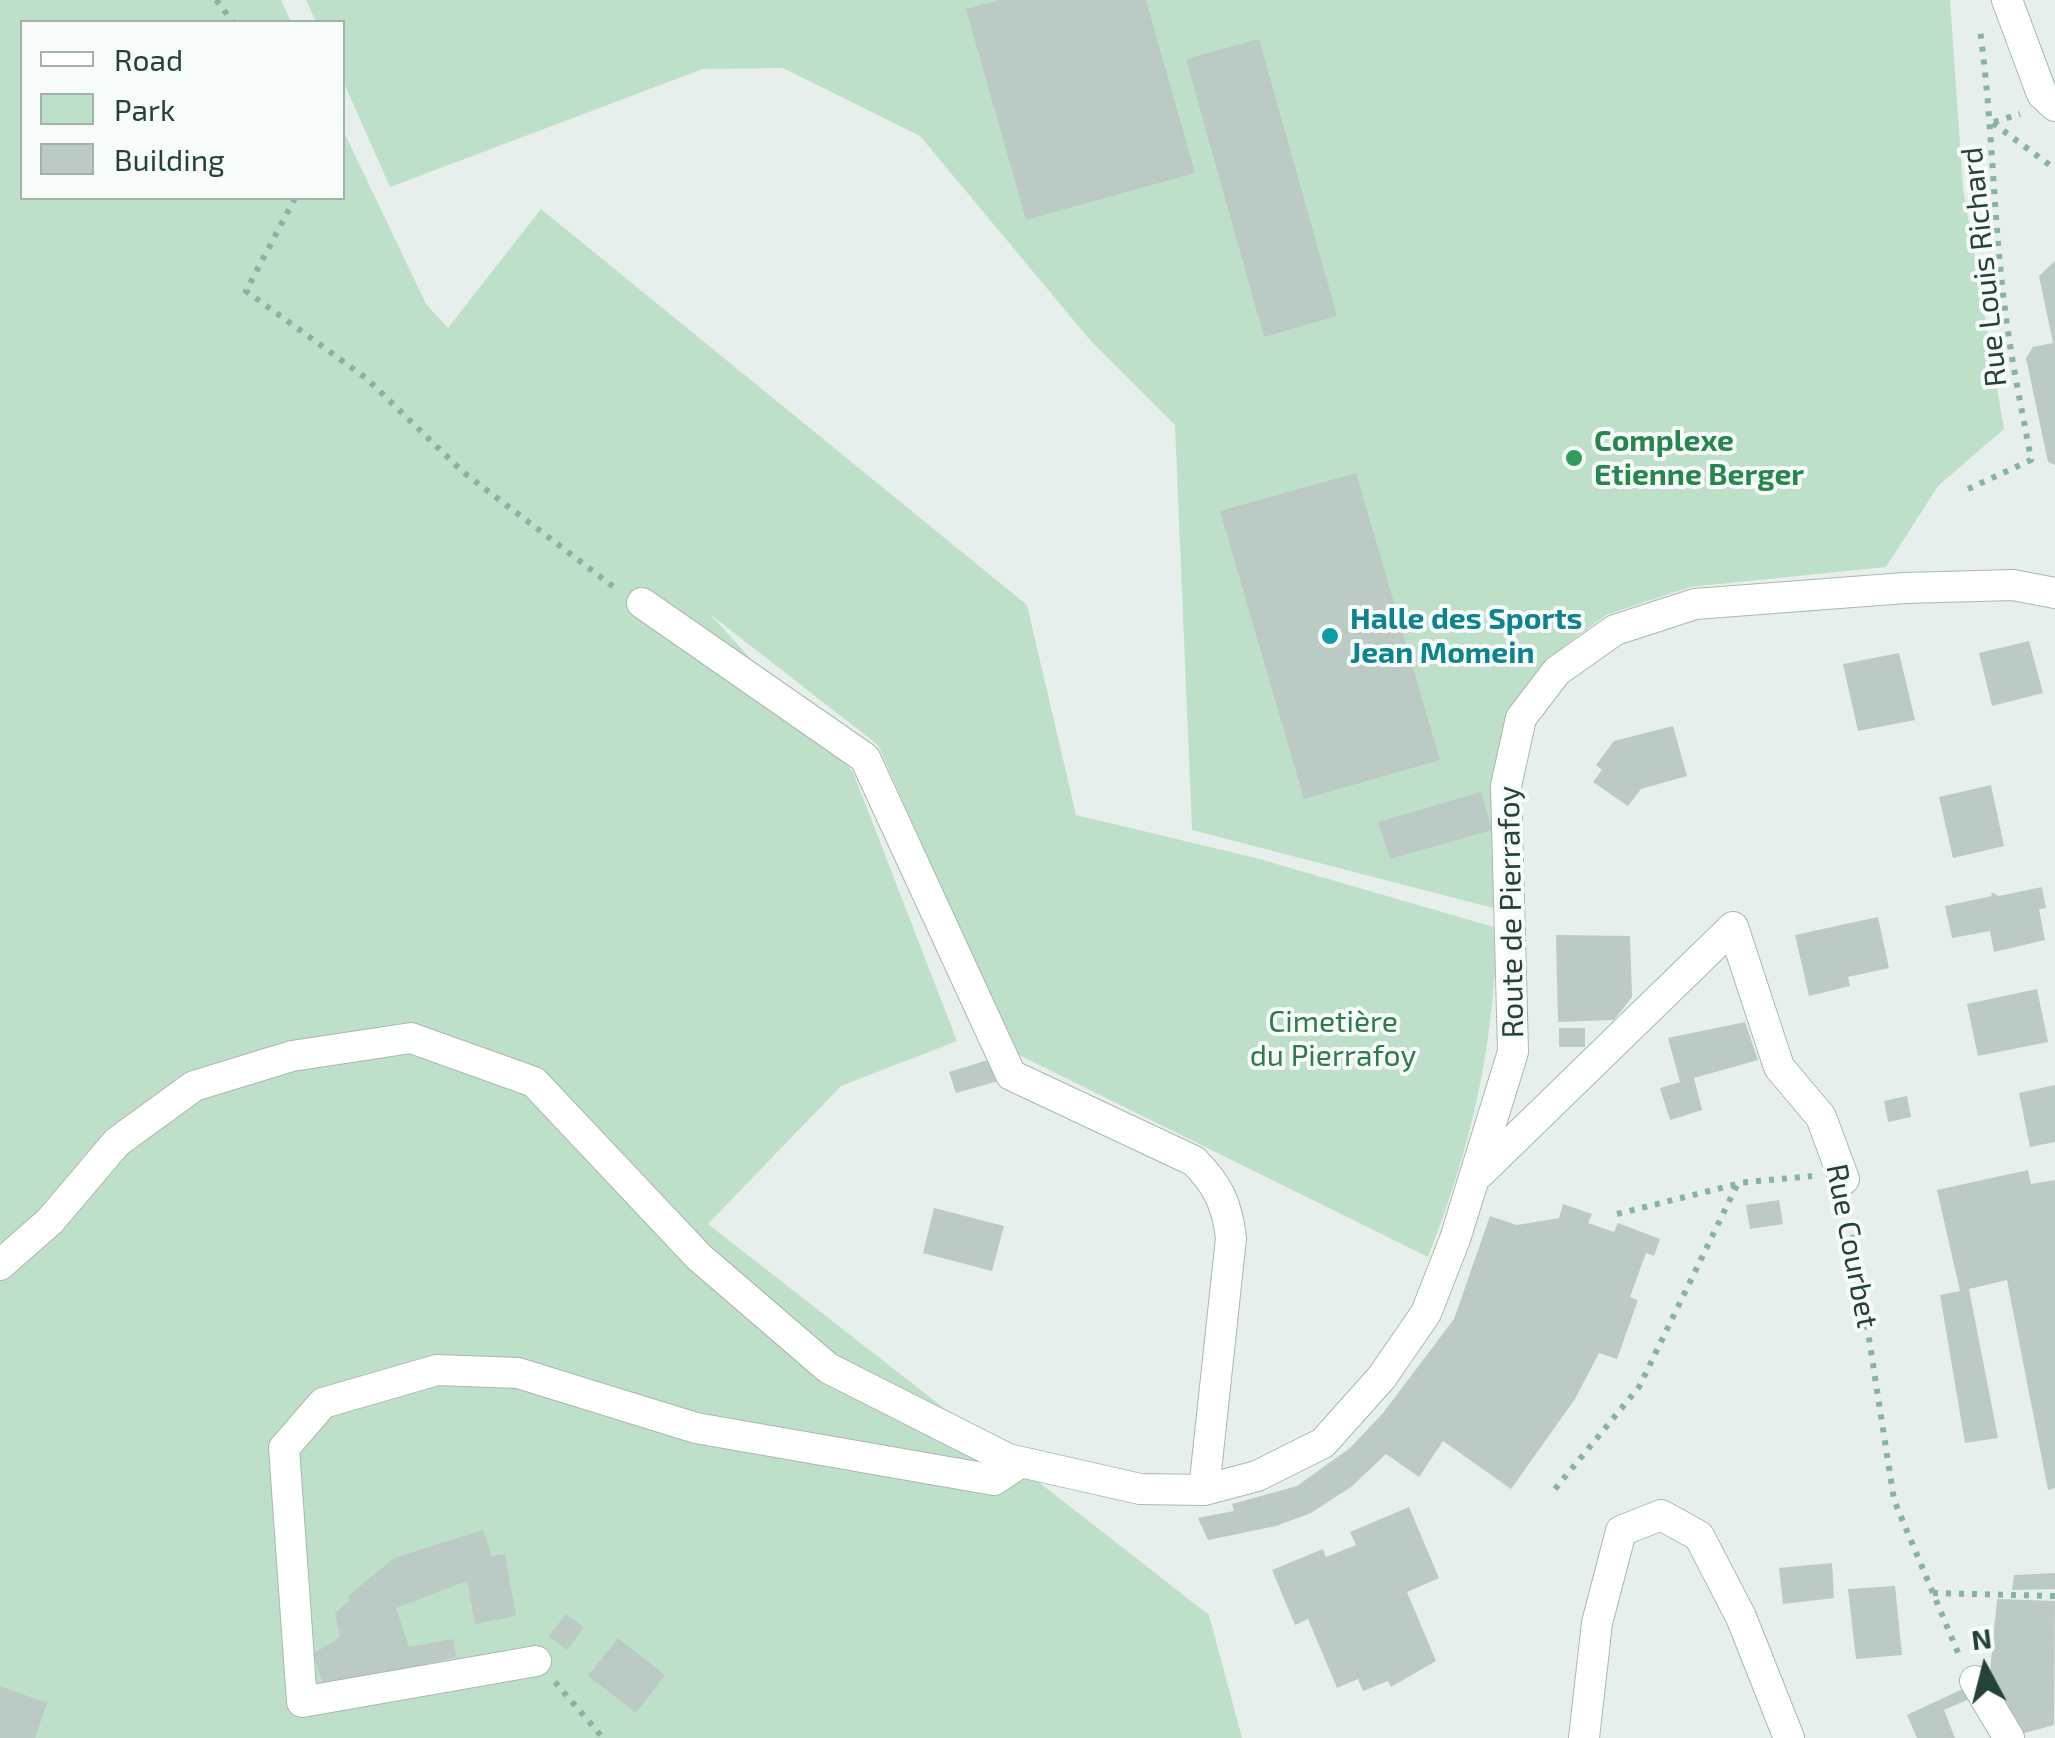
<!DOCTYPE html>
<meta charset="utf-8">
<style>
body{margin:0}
#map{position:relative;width:2055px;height:1738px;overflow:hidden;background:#e6efeb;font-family:"Exo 2",sans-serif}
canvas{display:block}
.legend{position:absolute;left:20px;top:20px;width:325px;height:180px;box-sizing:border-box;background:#f7fbf9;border:2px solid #a3b1ad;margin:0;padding:12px 18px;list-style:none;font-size:30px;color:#24423a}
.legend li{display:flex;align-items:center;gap:20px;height:50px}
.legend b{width:50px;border:2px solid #a3b1ad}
.north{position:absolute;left:1935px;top:1618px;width:100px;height:100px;-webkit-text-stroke:8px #f7fbf9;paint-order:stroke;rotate:353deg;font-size:28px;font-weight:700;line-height:40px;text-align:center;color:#24423a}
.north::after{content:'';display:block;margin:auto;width:35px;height:45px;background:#24423a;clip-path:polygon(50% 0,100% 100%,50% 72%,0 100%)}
</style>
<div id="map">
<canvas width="2055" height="1738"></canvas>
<ul class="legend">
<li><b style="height:12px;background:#fff"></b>Road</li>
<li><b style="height:28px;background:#bfe0c8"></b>Park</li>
<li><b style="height:28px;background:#bbcac4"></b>Building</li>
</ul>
<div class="north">N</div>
</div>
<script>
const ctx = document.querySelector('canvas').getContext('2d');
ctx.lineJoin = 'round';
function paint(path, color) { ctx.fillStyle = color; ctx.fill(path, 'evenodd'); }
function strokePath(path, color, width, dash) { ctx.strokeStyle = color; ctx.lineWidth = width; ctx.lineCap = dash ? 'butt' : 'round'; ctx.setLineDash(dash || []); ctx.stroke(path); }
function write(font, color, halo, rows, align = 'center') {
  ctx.font = font + ' "Exo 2",sans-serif'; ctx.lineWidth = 8; ctx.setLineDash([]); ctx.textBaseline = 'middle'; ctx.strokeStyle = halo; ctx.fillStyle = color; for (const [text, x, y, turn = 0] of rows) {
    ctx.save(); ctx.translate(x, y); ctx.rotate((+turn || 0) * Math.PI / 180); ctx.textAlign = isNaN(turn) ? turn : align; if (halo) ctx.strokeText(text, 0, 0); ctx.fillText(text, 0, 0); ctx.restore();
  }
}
paint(new Path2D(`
 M0 0H281L291 22H22V198H342L343 130 426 304 448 328 541 209 1027 605 1076 815 1256 858 1497 928C1493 1051 1473 1141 1428 1257L1013 1052 878 745 711 615 853 772 957 1041 841 1086 708 1224 1209 1615 1242 1738H0Z
 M306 0H1950L1963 188 2004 429 1938 486 1886 567 1690 587 1606 615 1546 660 1510 710 1497 909 1192 830 1175 425 1090 340 920 136 783 68 703 69 390 187 343 81 342 22H316Z`), '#bfe0c8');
paint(new Path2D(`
 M1000 0H1146L1195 173 1026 220 966 9Z
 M1259 39 1337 316 1264 337 1186 59Z
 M2055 261V465L2048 462 2026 358 2033 347 2053 343 2039 276Z
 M1356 473 1440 760 1304 799 1220 511Z
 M2029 641 2043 693 1992 706 1979 653Z
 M1899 653 1915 720 1858 731 1843 664Z
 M1673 726 1687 776 1641 789 1628 806 1593 782 1602 770 1596 765 1614 741Z
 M1991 785 2004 846 1953 858 1939 797Z
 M1481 792 1492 830 1390 859 1378 822Z
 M2042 887 2046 908 2039 909 2045 940 1994 952 1990 931 1952 938 1945 906 1992 896 1991 892 1999 896Z
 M1878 917 1889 968 1848 977 1850 986 1809 996 1795 935Z
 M1556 935 1630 936 1632 997 1614 1020 1558 1022Z
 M2037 989 2048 1042 1978 1056 1967 1004Z
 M1745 1022 1758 1060 1694 1078 1702 1110 1670 1120 1660 1088 1680 1082 1668 1038Z
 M1559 1028H1585V1047H1559Z
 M991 1059 998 1081 956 1093 949 1072Z
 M2055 1085V1142L2030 1147 2019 1093Z
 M1907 1096 1911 1117 1888 1122 1884 1101Z
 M2028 1170 2031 1184 2055 1180V1488L2048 1490 2007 1280 1969 1289 1998 1438 1965 1443 1940 1295 1960 1291 1937 1190Z
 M1779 1200 1783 1224 1750 1229 1746 1205Z
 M1563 1204 1592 1214 1588 1223 1614 1232 1618 1223 1660 1239 1654 1256 1646 1253 1630 1297 1638 1300 1617 1359 1599 1353 1575 1399 1511 1489 1443 1441 1419 1477 1386 1454 1351 1487 1311 1513 1276 1526 1208 1540 1198 1518 1234 1511 1232 1504 1297 1486 1350 1448 1383 1413 1454 1319 1490 1216 1517 1225 1559 1218Z
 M934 1208 1004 1226 992 1271 923 1253Z
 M1409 1507 1439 1578 1407 1592 1436 1661 1391 1687 1388 1681 1363 1691 1358 1679 1337 1688 1308 1619 1295 1625 1272 1570 1323 1549 1326 1557 1356 1545 1350 1532Z
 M483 1530 492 1556 505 1554 516 1616 475 1624 467 1581 396 1608 409 1647 453 1639 456 1657 324 1687 313 1654 340 1637 335 1613 350 1600 348 1596 394 1558Z
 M1832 1563 1834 1598 1783 1604 1779 1568Z
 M2055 1573V1589L2012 1590 2014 1575Z
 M1895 1586 1902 1655 1856 1659 1848 1589Z
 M1997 1599 2055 1601 2054 1725 2017 1735 1989 1682Z
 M566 1614 584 1627 567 1650 549 1636Z
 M618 1638 665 1675 636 1713 588 1676Z
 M0 1686 47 1703 35 1738H0Z
 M1969 1686 1976 1696 1944 1710 1955 1738H1917L1907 1715Z`), '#bbcac4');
const minor = new Path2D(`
 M2007 0 2042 94 2055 106
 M642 603 865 758 1011 1075 1194 1161C1218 1185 1227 1204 1231 1238L1204 1490
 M1480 1173 1733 927 1779 1067 1821 1117 1844 1179
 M0 1265 50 1221 117 1142 194 1086 292 1056 411 1038 534 1082 699 1257 828 1368 1008 1459 1140 1489 1204 1490 1257 1476 1323 1443 1382 1377 1426 1313 1455 1239 1513 1052 1506 786 1521 718 1557 671 1615 630 1695 604 1905 588 2013 585 2055 593
 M536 1661 302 1702 284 1448 323 1403 437 1370 518 1373 696 1428 994 1480 1021 1462
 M1975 1681 2009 1738
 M1584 1738 1597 1623 1621 1531 1661 1515 1699 1536 1741 1617 1789 1738`);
strokePath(minor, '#a8b8b2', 32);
strokePath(new Path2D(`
 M216 0 233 22
 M1994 122 2020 114
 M1993 123 2055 169
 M295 198 246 291 366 378 463 472 615 588
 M1968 489 2031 460C2024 419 2015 379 2009 338 1993 236 1994 132 1980 30
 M1849 1209 1894 1500 1959 1655
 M1617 1214 1737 1184
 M1555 1489 1639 1387 1738 1183 1812 1176
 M1933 1593 2055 1596
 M555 1682 603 1738`), '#86b3a5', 6, [5, 8]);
strokePath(minor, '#fff', 30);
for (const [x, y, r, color] of [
 [1574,458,10,"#2e9e5b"],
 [1330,636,10,"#0f9aa8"]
]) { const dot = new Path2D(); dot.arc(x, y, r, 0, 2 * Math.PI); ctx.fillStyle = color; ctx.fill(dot); strokePath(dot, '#f7fbf9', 4); }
write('30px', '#24423a', '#f7fbf9', [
 ["Rue Louis Richard",1984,267,-96],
 ["Route de Pierrafoy",1511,912,-91],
 ["Rue Courbet",1852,1246,79]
]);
write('bold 30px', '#27864d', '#f7fbf9', [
 ["Complexe",1594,441],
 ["Etienne Berger",1594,475]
], 'left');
write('bold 30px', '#0d838f', '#f7fbf9', [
 ["Halle des Sports",1350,619],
 ["Jean Momein",1350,653]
], 'left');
write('30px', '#2d7a4b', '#f7fbf9', [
 ["Cimetière",1333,1022],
 ["du Pierrafoy",1333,1056]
]);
</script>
